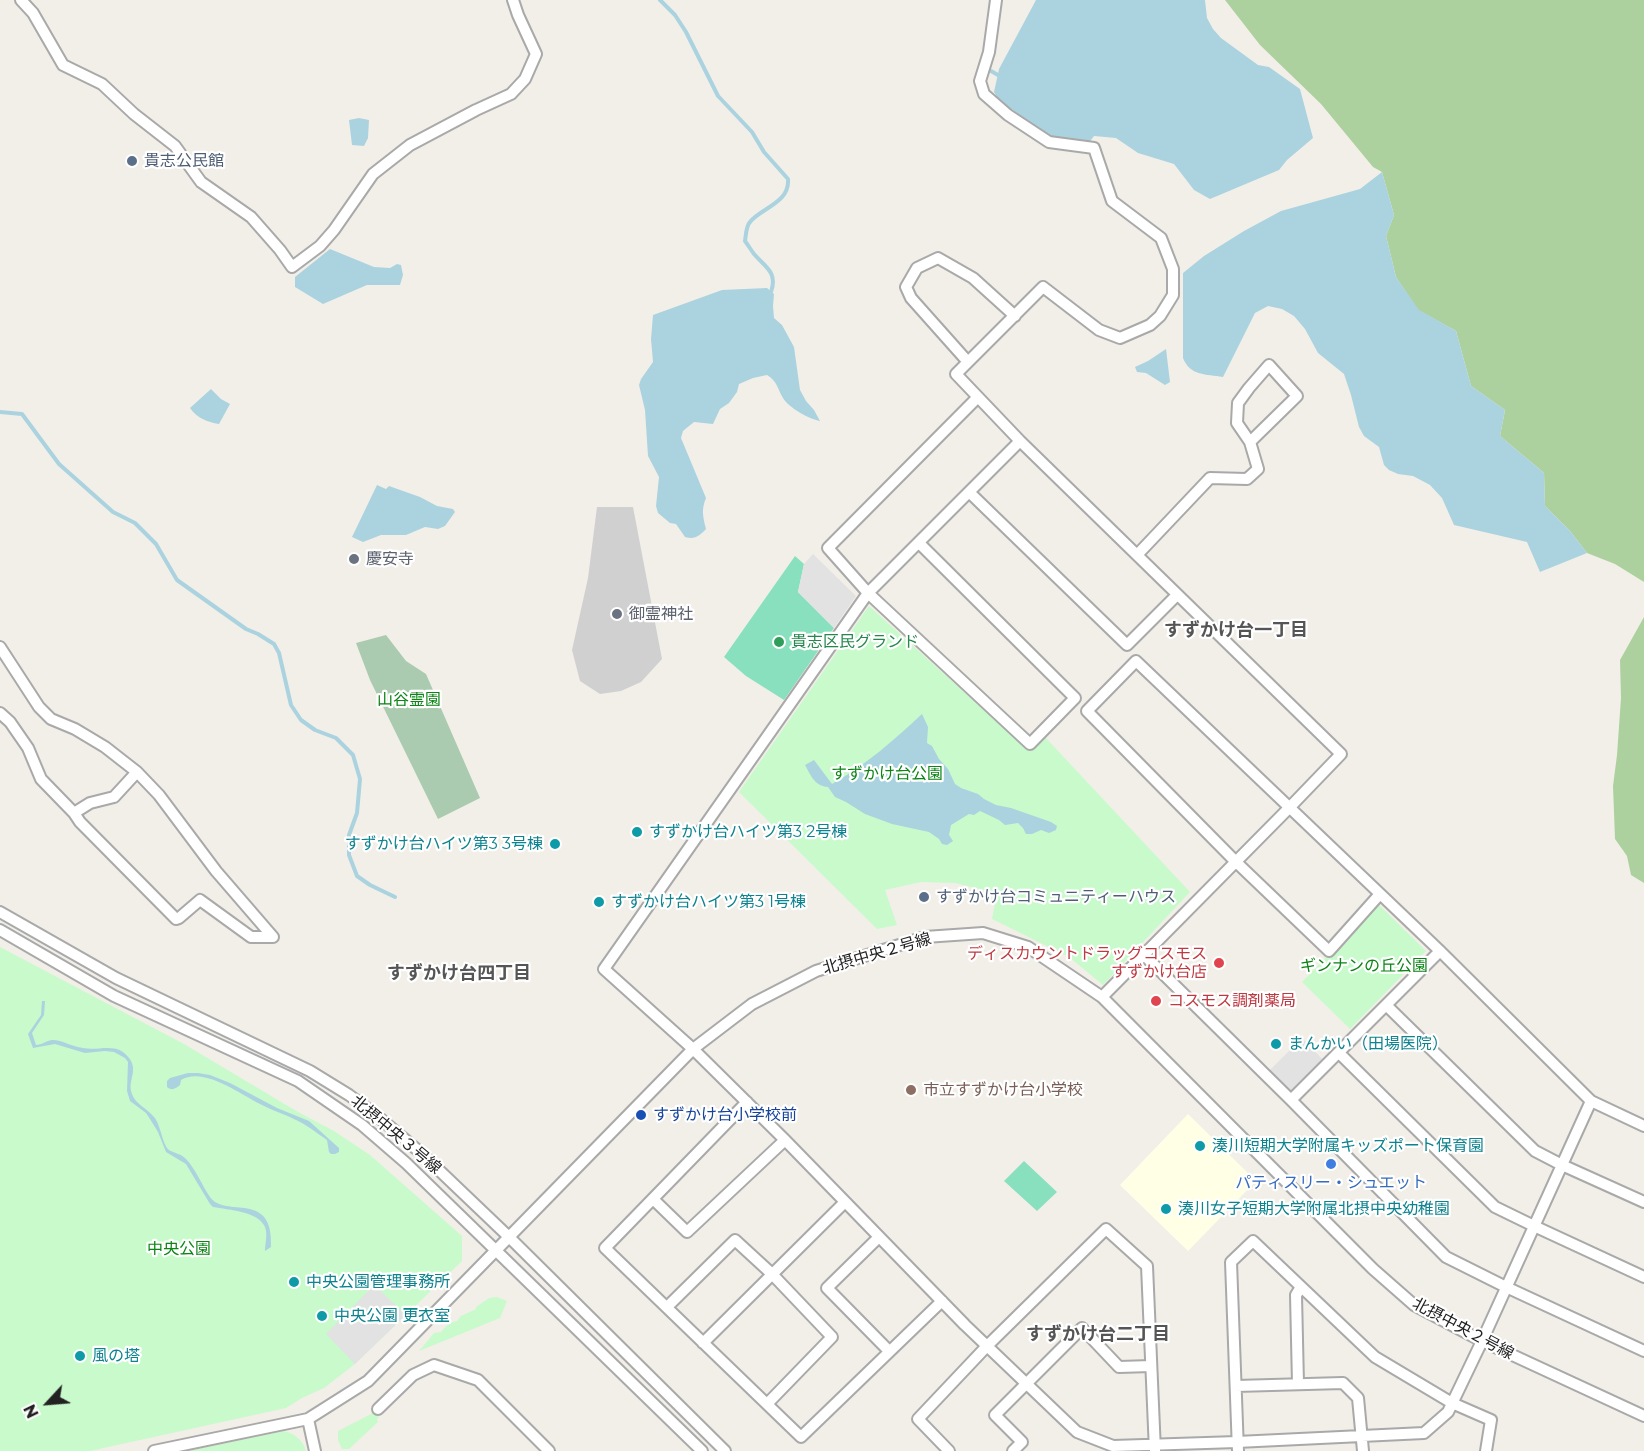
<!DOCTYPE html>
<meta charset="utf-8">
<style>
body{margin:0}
#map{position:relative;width:1644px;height:1451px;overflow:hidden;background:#f2efe9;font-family:Montserrat,sans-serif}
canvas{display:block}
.north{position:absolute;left:18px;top:1373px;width:60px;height:60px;-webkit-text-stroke:4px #fff;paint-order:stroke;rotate:244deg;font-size:16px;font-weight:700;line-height:24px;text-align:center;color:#222}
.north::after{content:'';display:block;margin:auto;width:21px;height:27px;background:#222;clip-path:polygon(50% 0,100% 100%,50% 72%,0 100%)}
</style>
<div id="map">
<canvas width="1644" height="1451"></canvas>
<div class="north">N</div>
</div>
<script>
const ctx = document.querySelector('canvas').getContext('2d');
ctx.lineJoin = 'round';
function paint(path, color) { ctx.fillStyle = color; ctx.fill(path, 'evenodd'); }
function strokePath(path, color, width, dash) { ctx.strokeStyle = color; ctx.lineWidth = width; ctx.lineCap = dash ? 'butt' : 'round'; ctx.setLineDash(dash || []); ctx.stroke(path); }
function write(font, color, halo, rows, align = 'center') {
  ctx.font = font + ' Montserrat,"Noto Sans JP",sans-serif'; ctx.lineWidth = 4.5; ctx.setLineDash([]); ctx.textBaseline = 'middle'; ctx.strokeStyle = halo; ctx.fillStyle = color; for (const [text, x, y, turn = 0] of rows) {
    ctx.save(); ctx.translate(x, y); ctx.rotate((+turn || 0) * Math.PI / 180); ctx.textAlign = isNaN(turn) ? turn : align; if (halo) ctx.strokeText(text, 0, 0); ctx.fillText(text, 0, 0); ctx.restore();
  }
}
paint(new Path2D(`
 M1188 1114 1256 1181 1188 1251 1120 1185Z`), '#ffffe5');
paint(new Path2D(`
 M597 507H633L662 659 641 682 621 691 600 694 580 681 572 650 588 578Z`), '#d0d0d0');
paint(new Path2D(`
 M1225 0H1644V582L1615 564 1587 553 1570 531 1545 506 1544 473 1500 436 1505 410 1471 386 1456 331 1418 310 1396 277 1386 236 1394 215 1382 172 1373 167 1321 104 1260 45Z
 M1644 617V883L1631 875 1627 856 1615 839 1613 786 1617 755 1621 698 1620 660Z`), '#add19e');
paint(new Path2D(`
 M386 635 406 661 426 674 480 798 438 819 370 680 356 643Z`), '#aacbaf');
paint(new Path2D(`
 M869 606 1029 751 1045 737 1190 892 1103 985 1069 957 992 919 997 893 955 883 921 882 885 890 897 925 877 929 739 792Z
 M1378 904 1426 951 1350 1029 1302 982Z
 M0 947 184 1044 298 1112 334 1131 370 1155 462 1236V1261L355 1364 324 1388 302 1398 286 1408 90 1451H0Z
 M497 1297 507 1301 500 1318 419 1351 434 1333 441 1332 449 1323 457 1321 461 1316 476 1309V1307L489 1298Z
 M375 1410 379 1416 377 1420 378 1422 349 1449H342L338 1440V1431L371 1414Z
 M284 1431C294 1433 303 1440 306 1451H187Z`), '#c8facc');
paint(new Path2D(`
 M795 556 804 564 798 592 834 628 784 700 746 676 724 657Z
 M1024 1161 1057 1192 1037 1211 1004 1181Z`), '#88e0be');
paint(new Path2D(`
 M813 554 856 596 834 628 798 592 804 564Z
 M1302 1038 1327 1064 1291 1100 1265 1075Z
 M374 1285 406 1315 355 1364 326 1334Z`), '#e2e2e2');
paint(new Path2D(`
 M1036 0H1205L1207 18 1213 29 1221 38 1258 65 1269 67 1300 89 1313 138 1287 160 1279 170 1210 199 1194 190 1174 164 1138 153 1116 138 1094 136 1088 144 1052 139 999 100 994 92 999 69Z
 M359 118 369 120 368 138 364 146 352 145 349 120Z
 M1382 172 1394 215 1386 236 1396 277 1419 310 1456 331 1471 386 1505 410 1500 436 1544 473 1545 506 1570 531 1587 553 1540 572 1527 542 1454 525 1442 498 1430 485 1413 476 1398 474 1389 470 1384 465 1379 447 1364 436 1359 427 1351 395 1344 374 1318 353 1305 329 1294 316 1282 309 1268 306 1255 313 1223 377C1206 374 1190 376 1183 358V273L1204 256 1244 231 1281 211 1360 189Z
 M330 249 374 267 390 268 397 264 401 265 403 275 400 285H367L323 304 295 287V277Z
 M767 288 774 294 773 306 774 318 782 325 794 347 800 390 806 401 814 410 820 421C809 419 789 408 783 398 777 388 778 382 767 375L753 378 739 384 737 392 729 403 720 409 713 424 694 422 683 431 681 438 706 498C701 510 703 517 706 529 699 536 695 540 685 537L676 524 670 523 658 513 656 506 659 477 648 456 645 410 639 385 641 379 653 362 651 339 653 315 722 290Z
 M1166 349 1170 382 1165 385 1146 373 1137 372 1135 367 1148 361Z
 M211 389 221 399 230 404 219 424C207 422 197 418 190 408Z
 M377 485 386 489 389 486 420 497 437 506 453 509 455 512 445 526 438 529 425 527 406 535H381L363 542 352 537Z
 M922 714 928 727 927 743 932 746 939 759 948 769 955 784 961 788 978 794 984 799 996 805 1011 808 1051 822 1057 826 1056 830 1049 833 1041 830 1032 834H1026L1023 828 1018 823 1005 825 999 820 980 811 974 815 969 814 951 825 949 835 953 841 947 845 942 844 939 839 929 832 892 824 865 814 846 802 835 797 828 787C815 786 811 776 805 765L814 760 832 784C866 765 894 740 922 714Z
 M42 1001H45L44 1015 32 1033 36 1045C42 1045 45 1041 52 1040 63 1040 72 1047 83 1048 96 1051 112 1044 123 1052 143 1068 126 1079 132 1094 135 1104 148 1109 154 1117 161 1125 162 1144 169 1150 174 1153 181 1154 185 1158 196 1169 201 1184 210 1197 225 1219 274 1189 271 1247L265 1251C265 1243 268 1235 265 1227 258 1211 229 1210 213 1207L210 1204 186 1164 166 1152 158 1132 150 1119 146 1113 130 1101 127 1091 128 1062 125 1058 114 1052 105 1051 85 1053 55 1044 33 1048 28 1034 41 1015Z
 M188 1073H198L210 1075 230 1083 277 1108 309 1121 339 1148V1152L335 1154H331L329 1152 327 1140C317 1133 307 1125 296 1120 285 1114 273 1111 262 1105 241 1095 204 1066 181 1080L180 1085C175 1089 172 1091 167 1087V1081L170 1078Z`), '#aad3df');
strokePath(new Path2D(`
 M660 0 675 15 686 32 718 96 752 132 764 152 788 179C790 203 761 208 750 222 746 226 746 235 745 241 748 245 751 250 754 254 765 267 778 272 771 292
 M991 71 998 75
 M0 412 22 414 59 464 113 512 135 523 156 544 177 580 246 629 258 634 274 644 279 653 291 705 301 720 315 730 336 738 353 755 360 779 357 813 349 835V855L357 876 370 885 395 897`), '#aad3df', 4);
const minor = new Path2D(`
 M21 0 33 13 63 65 102 84 134 114 175 146 201 182 251 217 280 250 292 267 320 246 334 230 373 174 410 145 476 110 511 94 525 79 536 54 518 15 513 0
 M996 0 989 52 980 81 984 94 1008 115 1049 142 1094 148 1112 201 1161 238 1173 269V295L1160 316 1150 325 1120 338 1099 330 1043 287 956 374 1020 441 1341 754 1290 807 1102 997
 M968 362 911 298 906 287 917 268 938 258 973 278 1015 316
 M1020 441 868 593 604 969 693 1049 785 1140 965 1325 1077 1432 1113 1446 1237 1442 1424 1433 1448 1412 1482 1341 1591 1101
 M969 492 1127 645 1177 595
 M919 543 1075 698 1030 744 868 593 828 548 978 397
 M1137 555 1210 478 1247 479 1258 469 1250 442 1237 423 1238 403 1249 388 1269 365 1297 396 1250 442
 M0 647 39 707 51 719 75 729 105 747 137 772 159 795 216 871 273 937
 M0 713 10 722 28 748 41 779 74 813 80 822 176 919 179 918 200 900 251 937H273
 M74 813 90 803 114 797 137 772
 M1380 894 1329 951 1235 861 1087 711 1136 661 1440 951 1591 1101 1644 1126
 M0 912 116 978 310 1071 349 1095 376 1115 421 1153 509 1237 725 1451
 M0 930 114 996 298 1081 362 1125 406 1163 702 1451
 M1144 955 1291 1100 1446 1257 1506 1287 1644 1351
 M1386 1005 1535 1151 1562 1165 1644 1202
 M1339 1053 1495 1207 1534 1226 1644 1277
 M1291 1100 1440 951
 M747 1102 605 1248 801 1437 942 1301
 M653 1199 687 1232 785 1140
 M879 1237 827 1288 889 1351
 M667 1307 735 1240 772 1274 832 1337 767 1404
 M703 1343 845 1202
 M1298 1384 1296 1295 1301 1287
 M1236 1386 1343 1383 1358 1398 1363 1451
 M378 1409 413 1375 434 1365 478 1380 549 1451
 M308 1419 315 1451
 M154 1451 308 1419 368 1381 693 1049 752 1004 816 971 925 937 983 933 1028 947 1102 997 1373 1269 1414 1305 1482 1341 1644 1416
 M949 1451 918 1419 987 1346 1106 1229 1147 1266 1155 1451
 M1013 1451 1022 1442 995 1415 1082 1328 1119 1367 1151 1366
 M1238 1451 1231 1262 1253 1241 1375 1357 1452 1403 1491 1420 1486 1451`);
strokePath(minor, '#a9a9a9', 14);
strokePath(minor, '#fff', 10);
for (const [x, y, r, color] of [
 [132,161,6,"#5c6f8a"],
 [354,559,6,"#6b7280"],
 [617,614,6,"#6b7280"],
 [779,642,6,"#2e9e5b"],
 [637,832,6,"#0f9aa8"],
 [555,844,6,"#0f9aa8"],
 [924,897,6,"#5c6f8a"],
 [599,902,6,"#0f9aa8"],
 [1219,963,6,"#e0444e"],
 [1156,1001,6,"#e0444e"],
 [1276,1044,6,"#0f9aa8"],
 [911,1090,6,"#8d6e63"],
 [641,1115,6,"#1a4fb4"],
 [1200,1146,6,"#0f9aa8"],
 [1331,1164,6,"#3f7fe0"],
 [1166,1209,6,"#0f9aa8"],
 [294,1282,6,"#0f9aa8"],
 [322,1316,6,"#0f9aa8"],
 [80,1356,6,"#0f9aa8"]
]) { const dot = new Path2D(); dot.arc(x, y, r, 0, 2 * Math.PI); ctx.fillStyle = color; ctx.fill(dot); strokePath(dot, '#fff', 2); }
write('16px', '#4e5e75', '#fff', [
 ["貴志公民館",144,161],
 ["すずかけ台コミュニティーハウス",936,897]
], 'left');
write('16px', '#5b616d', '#fff', [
 ["慶安寺",366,559],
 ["御霊神社",629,614]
], 'left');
write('16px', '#27864d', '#fff', [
 ["貴志区民グランド",791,642]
], 'left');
write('16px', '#0c8416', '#fff', [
 ["山谷霊園",409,700],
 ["すずかけ台公園",887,774],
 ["ギンナンの丘公園",1364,966],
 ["中央公園",179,1249]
]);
write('16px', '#0d838f', '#fff', [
 ["すずかけ台ハイツ第3 2号棟",649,832],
 ["すずかけ台ハイツ第3 3号棟",543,844,"right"],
 ["すずかけ台ハイツ第3 1号棟",611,902],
 ["まんかい（田場医院）",1288,1044],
 ["湊川短期大学附属キッズポート保育園",1212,1146],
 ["湊川女子短期大学附属北摂中央幼稚園",1178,1209],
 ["中央公園管理事務所",306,1282],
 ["中央公園 更衣室",334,1316],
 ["風の塔",92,1356]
], 'left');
write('16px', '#222', '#fff', [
 ["北摂中央２号線",877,954,-16],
 ["北摂中央３号線",396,1135,40],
 ["北摂中央２号線",1463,1329,28]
]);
write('16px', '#be3a42', '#fff', [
 ["ディスカウントドラッグコスモス",1207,954],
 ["すずかけ台店",1207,972],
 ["コスモス調剤薬局",1168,1001,"left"]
], 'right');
write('16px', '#785e54', '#fff', [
 ["市立すずかけ台小学校",923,1090]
], 'left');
write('16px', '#164399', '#fff', [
 ["すずかけ台小学校前",653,1115]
], 'left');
write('16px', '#366cbe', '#fff', [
 ["パティスリー・シュエット",1331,1183]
]);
write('bold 18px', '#555', '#fff', [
 ["すずかけ台一丁目",1236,631],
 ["すずかけ台四丁目",459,974],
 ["すずかけ台二丁目",1098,1335]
]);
</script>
